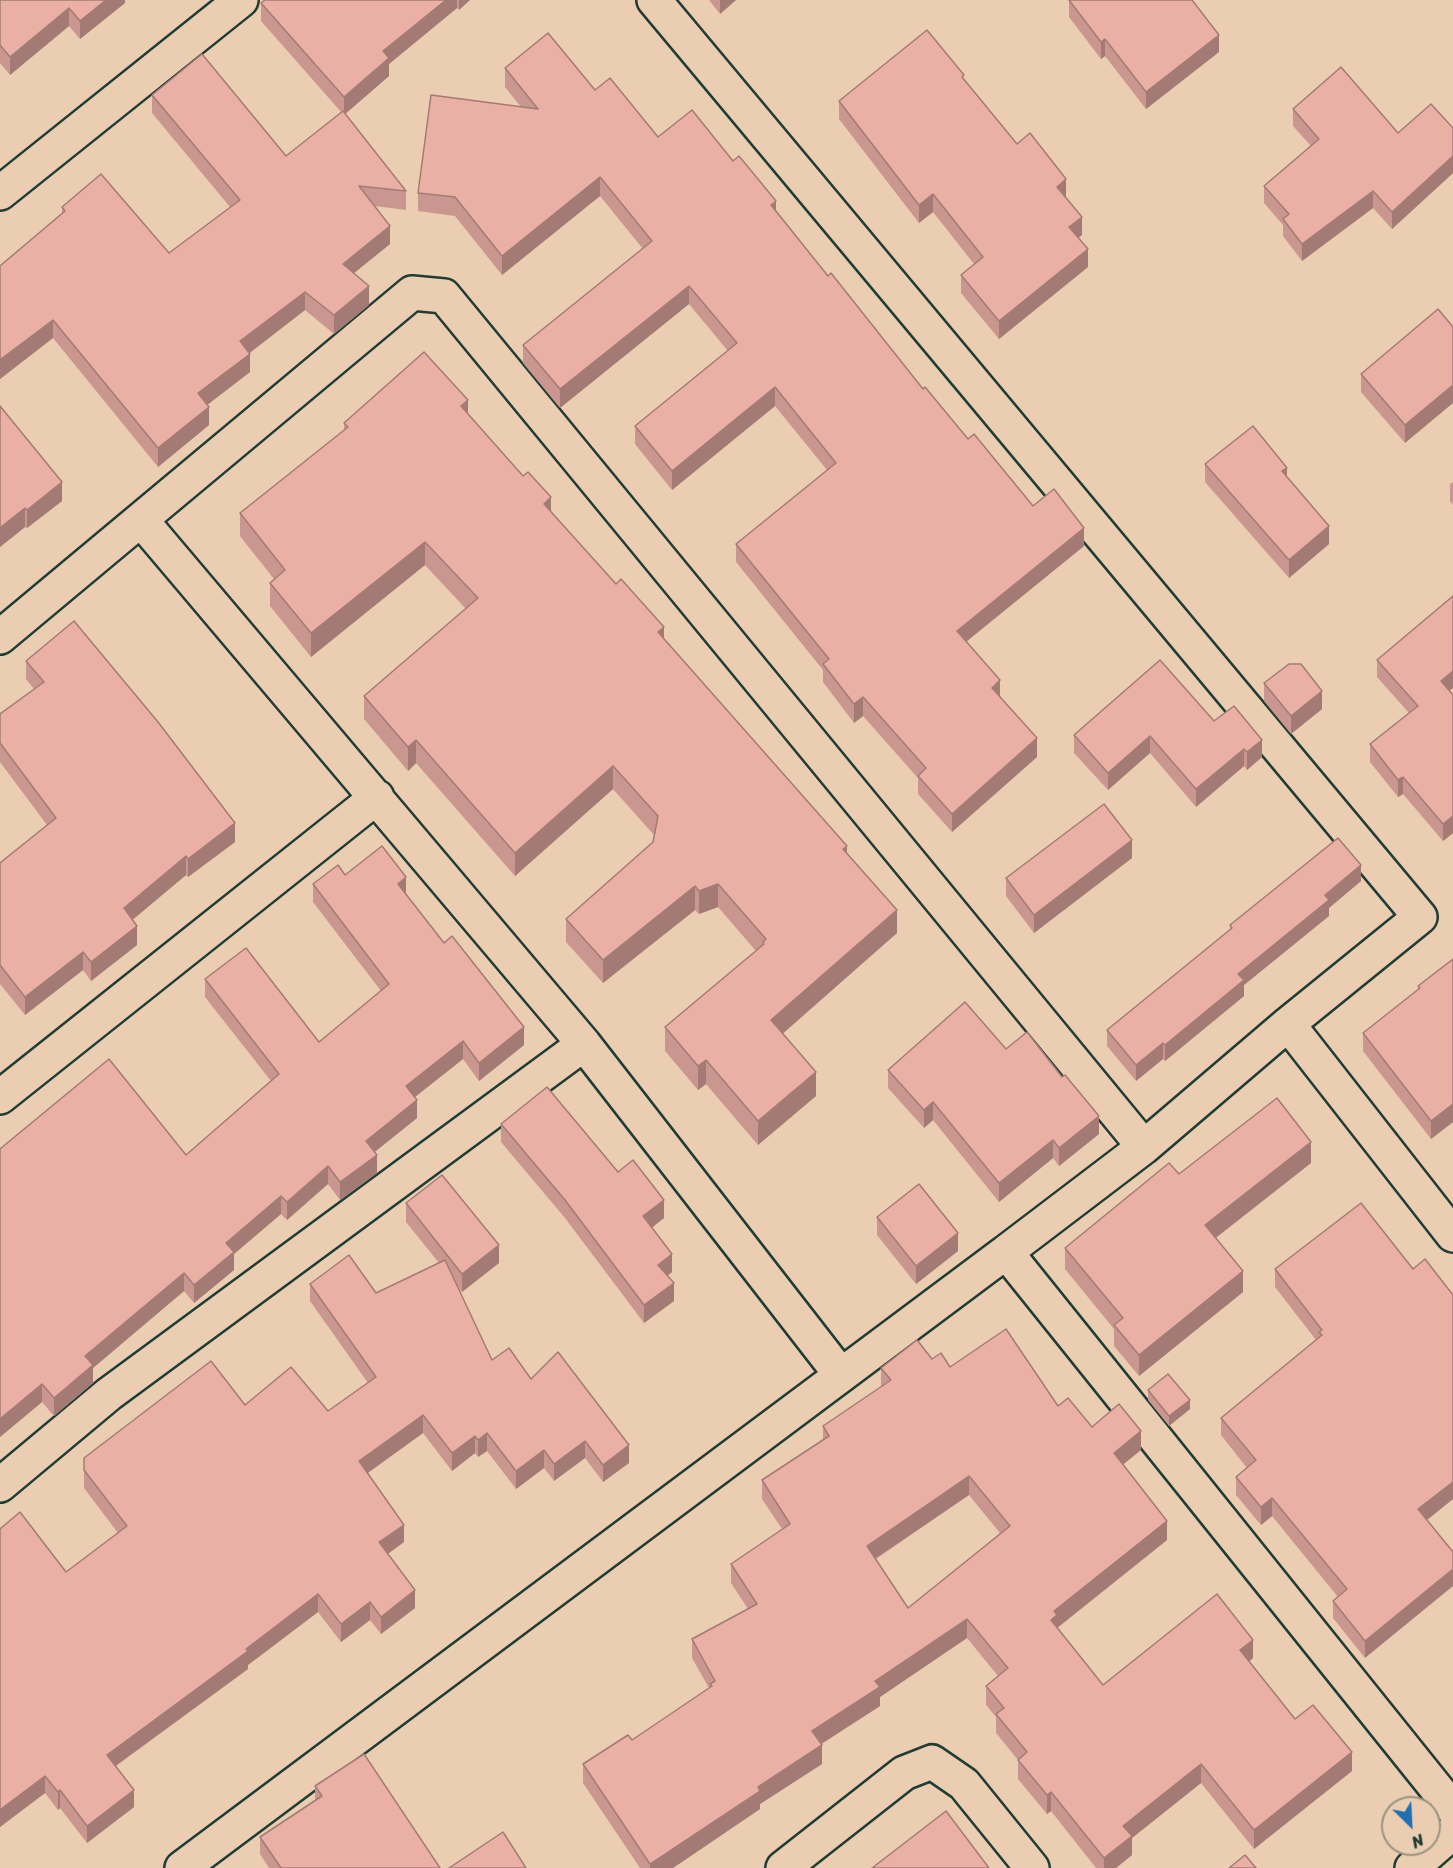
<!DOCTYPE html>
<style>
body{margin:0}
#map{position:relative;width:1453px;height:1868px;overflow:hidden;background:#ebcdb2;font-family:Sriracha,sans-serif}
canvas{display:block}
.north{position:absolute;left:1381px;top:1796px;width:60px;height:60px;box-sizing:border-box;background:#ebcdb2;border:2px solid #999380;border-radius:50%;rotate:156deg;font-size:16px;font-weight:700;line-height:24px;text-align:center;color:#1f3d34}
.north::after{content:'';display:block;margin:auto;width:21px;height:27px;background:#1f6fb2;clip-path:polygon(50% 0,100% 100%,50% 72%,0 100%)}
</style>
<div id="map">
<canvas width="1453" height="1868"></canvas>
<div class="north">N</div>
</div>
<script>
const ctx = document.querySelector('canvas').getContext('2d');
ctx.lineJoin = 'round';
function strokePath(path, color, width, dash) { ctx.strokeStyle = color; ctx.lineWidth = width; ctx.lineCap = dash ? 'butt' : 'round'; ctx.setLineDash(dash || []); ctx.stroke(path); }
function paint(path, color) { ctx.fillStyle = color; ctx.fill(path, 'evenodd'); }
const street = new Path2D(`
 M654 0 1420 917 1288 1024
 M0 193 241 0
 M141 520 584 1044 841 1375
 M0 637 412 293 444 296 1144 1147
 M0 1097 377 797
 M1453 1235 1288 1024 1144 1147 1006 1252 1453 1809
 M0 1485 109 1394 584 1044
 M182 1868 1006 1252
 M783 1868 904 1773 932 1762 964 1784 1032 1868
 M1412 1868 1453 1832`);
strokePath(street, '#1f3d34', 38);
strokePath(street, '#ebcdb2', 33);
paint(new Path2D(`
 M0 0H125V3L80 39 69 26 10 75 0 63Z
 M265 0H470L459 10 457 8 389 64V76L345 114 406 191V210L375 206 390 244 354 273 369 305 334 334 305 310 250 353V372L207 405 209 425 158 467 53 338 0 379V266L62 213V207L169 253 230 207 152 113V95L286 156 342 113 261 21V3Z
 M709 0H736L720 14Z
 M1069 0 1219 52 1146 109 1105 56 1101 59 1069 17Z
 M505 68 595 90 658 137 733 161 776 210 828 276 923 389 968 439 1033 506 1084 546 966 642 1037 757 952 832 918 794V778L863 716 854 723 823 682V670L736 562V544L827 470 775 406 672 490 635 444V426L728 351 689 304 560 408 523 363V345L643 249 600 196 502 275 455 216 418 211V193L521 107 505 87Z
 M964 80 1017 144 1066 197 1082 235 1078 238 1088 267 999 339 961 293V275L974 264 933 212 919 223 839 119V101Z
 M1293 109 1398 133 1453 128V173L1392 229 1373 208 1302 261 1283 236V225L1264 203V186L1311 146 1293 126Z
 M1438 309 1405 443 1361 392V374Z
 M0 406 62 501 27 528 25 527 0 547Z
 M468 414 551 512 664 639 847 854 897 933 782 1033 816 1096 758 1145 706 1084 698 1090 665 1051V1027L756 951 718 907 699 914 695 910 603 983 566 942V919L653 842 654 835 613 789 515 876 416 763 408 771 364 719V696L466 609 425 565 311 657 270 606V583L274 579 240 536V513L344 431V423Z
 M1205 464 1329 544 1289 578 1205 482Z
 M1453 482V505L1450 501V484Z
 M1377 660 1449 691 1453 695V833L1443 841 1403 794 1398 797 1370 762V744L1409 713 1377 677Z
 M26 661 235 842 188 877 186 875 132 920 137 945 91 981 83 970 25 1015 0 984V863L47 825 0 762V714L34 689 26 679Z
 M1264 683 1322 709 1291 734 1264 701Z
 M1214 721 1262 757 1247 770 1244 766 1196 807 1150 753 1108 790 1074 753V735Z
 M1132 858 1034 933 1006 896V878Z
 M345 875 406 894 524 1045 479 1081 463 1059 415 1097 417 1118 374 1152 377 1173 340 1200 328 1184 287 1220 281 1214 234 1254V1270L194 1303 184 1291 93 1368V1383L54 1416 42 1402 0 1437V1149L186 1155 271 1081 205 997V979L319 1042 381 991 313 902V884Z
 M1361 881 1329 908V916L1244 985V996L1165 1061 1163 1059 1136 1081 1107 1046V1030L1230 930V925Z
 M1453 959V1122L1431 1139 1363 1051V1033L1418 990V986Z
 M1006 1049 1099 1134 1059 1166 1053 1158 999 1202 933 1120 924 1128 888 1088V1070Z
 M501 1124 618 1172 664 1218 652 1228 672 1272 667 1276 674 1301 644 1323 565 1218 501 1142Z
 M1311 1163 1216 1238 1243 1292 1139 1376 1114 1346V1329L1065 1269V1248L1179 1174Z
 M406 1203 499 1263 462 1292 457 1286 492 1360 531 1379 629 1463 603 1482 585 1458 554 1481 544 1468 516 1489 487 1451 478 1457 475 1453 452 1471 423 1433 368 1473 404 1542 388 1554 415 1608 381 1634 370 1620 341 1642 318 1612 248 1665V1669L116 1766 134 1807 87 1843 60 1808 58 1810 45 1793 0 1827V1529L66 1572 118 1533 84 1488V1458L245 1405 328 1411 368 1383 310 1301V1284L376 1293 439 1263 406 1222Z
 M877 1217 958 1251 916 1284 877 1235Z
 M1275 1269H1413L1453 1295V1499L1427 1520 1365 1658 1333 1618V1601L1338 1597 1272 1516 1261 1525 1236 1495V1477L1247 1468 1221 1435V1418L1316 1340 1275 1287Z
 M932 1359 950 1367 1058 1406 1092 1427 1141 1450 1123 1464 1167 1540 1057 1628 1103 1685 1253 1658 1249 1662 1295 1719 1352 1771 1254 1849 1201 1783 1132 1838V1855L1116 1868H1096L1051 1811 1047 1814 1018 1779V1760L996 1733V1717L986 1705V1686L998 1676 967 1638 880 1697V1706L821 1744 822 1764 760 1804V1809L673 1868H640L583 1783V1764L632 1740 709 1688 692 1658V1639L748 1609 731 1583V1564L782 1529 762 1499V1480L823 1440V1426L881 1387V1368ZM969 1495 1000 1533 908 1608 876 1559Z
 M1148 1390 1190 1409 1169 1426 1148 1400Z
 M315 1786 440 1868H269L260 1854V1837L315 1800Z`), '#c9978f');
paint(new Path2D(`
 M106 0H125V3L80 39V21Z
 M446 0H457V8L389 64V76L344 115V97L383 51Z
 M459 0H470L459 10Z
 M720 0H736L720 14Z
 M69 8V26L10 75V57Z
 M1219 35V52L1146 109V92Z
 M1105 39V56L1101 59V42Z
 M1453 156V173L1392 229V212Z
 M600 177V196L502 275V256Z
 M1066 179V197L1057 205V187Z
 M1373 191V208L1302 261V244Z
 M933 194V212L919 223V205Z
 M776 201V220L771 205Z
 M1082 217V235L1069 245V227Z
 M390 226V244L343 282V264Z
 M1088 249V267L999 339V321Z
 M369 286V305L334 334V315Z
 M689 286V304L560 408V389Z
 M305 292V310L240 360V341Z
 M53 320V338L0 379V360Z
 M250 354V372L198 412V393Z
 M1453 385V403L1405 443V425Z
 M775 387V406L672 490V471Z
 M468 400V424L461 406Z
 M209 407V425L158 467V448Z
 M1287 468V486L1282 471Z
 M62 482V501L27 528V510Z
 M551 497V521L544 504Z
 M25 508V527L0 547V528Z
 M1329 526V544L1289 578V560Z
 M1084 528V546L957 649V631Z
 M425 542V565L311 657V633Z
 M664 627V650L658 632Z
 M1453 671V688L1441 698V681Z
 M1000 680V699L992 688Z
 M1322 691V709L1291 734V716Z
 M863 697V716L854 723V704Z
 M1150 736V753L1108 790V773Z
 M1037 738V757L952 832V814Z
 M416 740V763L408 771V747Z
 M1262 740V757L1247 770V752Z
 M1244 749V766L1196 807V789Z
 M613 766V789L515 876V853Z
 M1403 777V794L1398 797V780Z
 M1453 816V833L1443 841V824Z
 M235 823V842L188 877V859Z
 M1132 840V858L1034 933V915Z
 M847 846V869L843 849Z
 M186 856V875L124 927V908Z
 M1361 865V881L1329 908V916L1244 985V996L1165 1061V1045L1238 974 1325 895Z
 M406 877V895L398 884Z
 M718 884V907L699 914V891Z
 M695 886V910L603 983V960Z
 M897 910V933L771 1044V1020Z
 M137 926V945L91 981V962Z
 M83 952V970L25 1015V997Z
 M524 1027V1045L479 1081V1063Z
 M463 1041V1059L406 1104V1086Z
 M1163 1043V1059L1136 1081V1065Z
 M706 1060V1084L698 1090V1066Z
 M816 1072V1096L758 1145V1121Z
 M417 1100V1118L366 1159V1141Z
 M933 1102V1120L924 1128V1110Z
 M1453 1104V1122L1431 1139V1121Z
 M1099 1116V1134L1059 1166V1148Z
 M1053 1140V1158L999 1202V1183Z
 M1311 1142V1163L1205 1246V1225Z
 M377 1155V1173L340 1200V1182Z
 M328 1166V1184L287 1220V1202Z
 M281 1196V1214L234 1254V1270L194 1303V1285L226 1243Z
 M664 1200V1218L643 1234V1216Z
 M958 1233V1251L916 1284V1266Z
 M499 1245V1263L462 1292V1274Z
 M672 1254V1272L658 1283V1265Z
 M1243 1271V1292L1139 1376V1355Z
 M184 1273V1291L93 1368V1383L54 1416V1398L85 1356Z
 M674 1283V1301L644 1323V1305Z
 M42 1384V1402L0 1437V1419Z
 M1190 1400V1409L1169 1426V1416Z
 M423 1415V1433L359 1479V1461Z
 M1141 1431V1450L1114 1472V1453Z
 M487 1433V1451L478 1457V1440Z
 M475 1436V1453L452 1471V1453Z
 M585 1441V1458L554 1481V1464Z
 M629 1445V1463L603 1482V1465Z
 M544 1450V1468L516 1489V1471Z
 M969 1476V1495L867 1564V1546Z
 M1453 1482V1499L1418 1527V1509Z
 M1272 1498V1516L1261 1525V1507Z
 M1167 1521V1540L1057 1628 1051 1620 1054 1611Z
 M404 1525V1542L379 1560V1542Z
 M1453 1569V1586L1365 1658V1641Z
 M415 1590V1608L381 1634V1617Z
 M318 1594V1612L248 1665V1669L107 1772V1755Z
 M370 1602V1620L341 1642V1624Z
 M967 1619V1638L880 1697V1706L812 1750V1731L875 1681Z
 M1253 1640V1658L1240 1669V1650Z
 M822 1745V1764L760 1804V1809L673 1868H650V1864L758 1787Z
 M1352 1752V1771L1254 1849V1830Z
 M1201 1764V1783L1132 1838V1855L1116 1868H1104V1858L1123 1826Z
 M45 1776V1793L0 1827V1810Z
 M60 1790V1808L58 1810V1792Z
 M134 1790V1807L87 1843V1826Z
 M1051 1792V1811L1047 1814V1795Z`), '#a47b74');
const building = new Path2D(`
 M0 0H106L80 21 69 8 10 57 0 45Z
 M265 0H446L383 51 389 58 344 97 261 3Z
 M1069 0H1192L1219 35 1146 92 1105 39 1101 42Z
 M927 30 964 75 962 77 1017 144 1030 133 1066 179 1057 187 1082 217 1069 227 1088 249 999 321 961 275 983 257 933 194 919 205 839 101Z
 M548 33 595 90 610 78 658 137 692 110 733 161 739 156 776 201 771 205 828 276 831 273 923 389 925 387 968 439 974 434 1033 506 1054 489 1084 528 957 631 1000 680 992 688 1037 738 952 814 918 776 926 768 863 697 854 704 823 664 829 659 736 544 836 463 775 387 672 471 635 426 737 343 689 286 560 389 523 345 652 241 600 177 502 256 455 197 418 193 431 95 538 109 505 68Z
 M202 54 286 156 343 111 406 191 359 186 390 226 343 264 369 286 334 315 305 292 240 341 250 354 198 393 209 407 158 448 53 320 0 360V266L65 211 62 207 101 174 169 253 240 200 152 95Z
 M1341 67 1398 133 1431 104 1453 128V156L1392 212 1373 191 1302 244 1283 219 1289 214 1264 186 1319 139 1293 109Z
 M1438 309 1453 327V385L1405 425 1361 374Z
 M424 352 468 400 461 406 523 476 528 472 551 497 544 504 616 584 621 579 664 627 658 632 847 846 843 849 897 910 771 1020 816 1072 758 1121 706 1060 698 1066 665 1027 764 944 763 942 766 939 718 884 699 891 695 886 603 960 566 919 653 842 658 816 613 766 515 853 416 740 408 747 364 696 478 598 425 542 311 633 270 583 285 570 240 513 348 427 344 423Z
 M0 406 62 482 27 510 25 508 0 528Z
 M1253 426 1287 468 1282 471 1329 526 1289 560 1205 464Z
 M1453 596V671L1441 681 1453 695V816L1443 824 1403 777 1398 780 1370 744 1418 706 1377 660Z
 M74 621 158 722 235 823 188 859 186 856 124 908 137 926 91 962 83 952 25 997 0 965V863L56 818 0 743V714L44 682 26 661Z
 M1160 660 1214 721 1234 706 1262 740 1247 752 1244 749 1196 789 1150 736 1108 773 1074 735Z
 M1289 664H1301L1322 691 1291 716 1264 683Z
 M1104 804 1132 840 1034 915 1006 878Z
 M1338 838 1361 865 1325 895 1329 900 1238 974 1244 980 1165 1045 1163 1043 1136 1065 1107 1030 1232 928 1230 925Z
 M382 846 406 877 398 884 444 943 452 936 524 1027 479 1063 463 1041 406 1086 417 1100 366 1141 377 1155 340 1182 328 1166 287 1202 281 1196 226 1243 234 1252 194 1285 184 1273 85 1356 93 1365 54 1398 42 1384 0 1419V1149L109 1059 186 1155 279 1074 205 979 246 948 319 1042 389 984 313 884 338 865 345 875Z
 M1453 959V1104L1431 1121 1363 1033 1420 988 1418 986Z
 M965 1002 1006 1049 1027 1032 1062 1077 1065 1075 1099 1116 1059 1148 1053 1140 999 1183 933 1102 924 1110 888 1070Z
 M547 1087 618 1172 633 1160 664 1200 643 1216 672 1254 658 1265 674 1283 644 1305 565 1200 501 1124Z
 M1277 1098 1311 1142 1205 1225 1243 1271 1139 1355 1114 1325 1123 1318 1065 1248 1169 1163 1179 1174Z
 M442 1175 499 1245 462 1274 406 1203Z
 M919 1184 958 1233 916 1266 877 1217Z
 M1361 1203 1413 1269 1425 1259 1453 1295V1482L1418 1509 1453 1552V1569L1365 1641 1333 1601 1347 1589 1272 1498 1261 1507 1236 1477 1256 1460 1221 1418 1322 1335 1319 1332 1322 1330 1275 1269Z
 M349 1255 376 1293 445 1260 492 1360 509 1348 531 1379 558 1352 629 1445 603 1465 585 1441 554 1464 544 1450 516 1471 487 1433 478 1440 475 1436 452 1453 423 1415 359 1461 404 1525 379 1542 415 1590 381 1617 370 1602 341 1624 318 1594 246 1649 248 1651 107 1755 134 1790 87 1826 60 1790 58 1792 45 1776 0 1810V1529L20 1512 66 1572 127 1526 84 1470V1458L211 1361 245 1405 291 1367 328 1411 376 1377 310 1284Z
 M1006 1329 1058 1406 1068 1398 1092 1427 1119 1404 1141 1431 1114 1453 1167 1521 1054 1611 1057 1615 1051 1620 1103 1685 1217 1594 1253 1640 1240 1650 1295 1719 1313 1705 1352 1752 1254 1830 1201 1764 1123 1826 1132 1836 1104 1858 1051 1792 1047 1795 1018 1760 1027 1752 996 1714 1004 1708 986 1686 1008 1668 967 1619 875 1681 880 1687 812 1731 822 1745 758 1787 760 1791 650 1864 583 1764 628 1735 632 1740 712 1686 710 1684 715 1681 692 1639 757 1604 731 1564 790 1524 762 1480 829 1436 823 1426 891 1380 881 1368 917 1340 932 1359 941 1353 950 1367ZM969 1476 1010 1526 908 1608 867 1546Z
 M1168 1374 1190 1400 1169 1416 1148 1390Z
 M364 1754 440 1868H281L260 1837 322 1796 315 1786Z
 M946 1811 989 1868H872Z
 M503 1832 526 1868H449Z
 M1245 1855 1256 1868H1229Z`);
paint(building, '#eab0a6');
strokePath(building, '#a47b74', 1.5);
</script>
